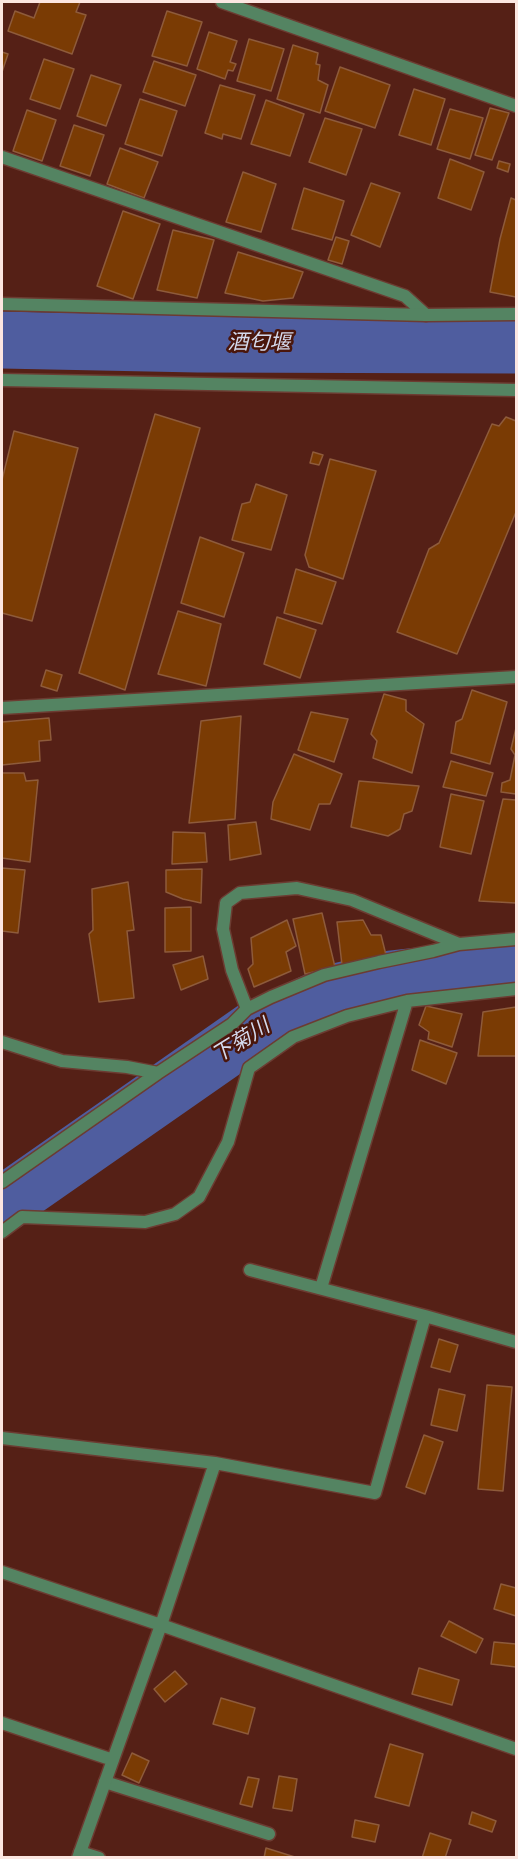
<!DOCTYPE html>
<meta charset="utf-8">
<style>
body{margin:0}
#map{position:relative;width:518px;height:1859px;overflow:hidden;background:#552016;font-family:Quicksand,sans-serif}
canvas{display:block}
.frame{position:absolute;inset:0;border:3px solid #fce6e1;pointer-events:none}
</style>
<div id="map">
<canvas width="518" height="1859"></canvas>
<div class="frame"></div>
</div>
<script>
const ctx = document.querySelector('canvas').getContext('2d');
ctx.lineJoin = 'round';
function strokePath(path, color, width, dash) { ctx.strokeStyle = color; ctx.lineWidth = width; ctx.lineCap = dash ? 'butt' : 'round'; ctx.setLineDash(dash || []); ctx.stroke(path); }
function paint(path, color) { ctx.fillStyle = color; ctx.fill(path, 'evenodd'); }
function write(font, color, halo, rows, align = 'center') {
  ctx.font = font + ' Quicksand,"Noto Sans JP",sans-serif'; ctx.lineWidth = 5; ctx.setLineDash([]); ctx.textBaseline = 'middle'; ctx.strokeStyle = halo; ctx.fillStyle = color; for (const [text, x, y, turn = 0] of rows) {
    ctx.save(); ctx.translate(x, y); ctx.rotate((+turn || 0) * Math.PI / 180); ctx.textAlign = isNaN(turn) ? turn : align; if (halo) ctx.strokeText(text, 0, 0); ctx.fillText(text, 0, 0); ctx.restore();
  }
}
strokePath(new Path2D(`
 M2 340 198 344 516 345
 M2 1205 256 1028 336 992 391 979 516 965`), '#4f5d9f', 57);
const building = new Path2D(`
 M40 2H80L76 12 86 15 72 54 8 31 15 11 34 18Z
 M167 11 202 22 187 66 152 56Z
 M209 32 237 41 230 62 236 64 233 71 228 70 225 79 197 69Z
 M249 39 284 49 271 91 237 81Z
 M293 45 318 53 316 64 320 65 318 80 328 85 320 113 277 99Z
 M2 52 8 54 2 72Z
 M44 59 74 69 60 109 30 99Z
 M154 61 196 75 185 106 143 92Z
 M340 67 390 85 375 128 325 111Z
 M91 75 121 85 106 126 77 116Z
 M220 85 255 95 241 139 223 134 222 139 205 133Z
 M414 89 445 99 431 145 399 135Z
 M140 99 177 111 162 156 125 144Z
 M266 100 304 114 290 156 251 144Z
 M490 108 509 113 492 160 475 155Z
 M450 109 483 118 470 159 437 149Z
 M27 110 56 120 42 161 13 151Z
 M325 118 362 129 346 175 309 162Z
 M74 125 104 135 90 176 60 166Z
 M120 148 158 162 144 198 107 184Z
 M450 159 484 172 471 210 438 198Z
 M499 161 510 164 508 172 497 168Z
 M243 172 276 184 261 232 226 222Z
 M371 183 400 193 380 247 351 235Z
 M304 188 344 201 332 240 292 229Z
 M511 198 516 200V297L490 292 500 239Z
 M123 211 160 224 133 299 97 286Z
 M173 230 214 240 197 298 157 290Z
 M336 237 349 241 342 264 328 260Z
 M238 252 303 272 293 298 263 301 225 293Z
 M155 414 200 428 125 690 79 673Z
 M506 417 516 421V512L457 654 397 632 429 549 439 543 492 424 499 426Z
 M14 431 78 448 32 621 2 613V480Z
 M313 452 323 455 319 465 310 463Z
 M330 459 376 471 343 579 309 567 305 555Z
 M256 484 287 495 271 550 232 540 242 504 250 502Z
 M200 537 244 553 224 617 181 603Z
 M296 569 336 582 322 624 284 613Z
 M178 611 221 624 206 686 158 674Z
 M277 617 316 630 300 678 264 664Z
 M46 670 62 675 57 691 41 686Z
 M472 690 507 702 490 764 451 753 456 722 462 719Z
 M384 694 406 700V711L424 724 412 773 373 758 377 741 371 734Z
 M311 712 348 719 334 762 298 750Z
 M241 716 235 819 189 823 201 721Z
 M49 718 51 740 39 741 40 761 2 765V722Z
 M516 728V794L501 792 502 783 510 780 515 755 511 749Z
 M294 754 342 774 330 804H319L310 830 271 819 273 802Z
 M451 761 493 773 486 796 443 787Z
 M2 773H24L26 781 38 780 30 862 2 858Z
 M359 781 419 786 412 811 404 814 400 829 388 836 351 827Z
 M451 794 484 801 471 854 440 847Z
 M503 799 516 800V903L479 901Z
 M256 822 261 854 230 860 228 825Z
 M173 832 205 833 207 862 172 864Z
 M2 868 25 870 18 933 2 931Z
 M202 869 201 903 183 899 166 892V870Z
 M128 882 134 930 127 931 134 998 99 1002 89 934 93 930 92 889Z
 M191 907V951L165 952V908Z
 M322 913 335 967 305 974 293 919Z
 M287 920 296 946 286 952 291 971 254 987 248 969 253 964 251 938Z
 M363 920 371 935H381L386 955 342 965 337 922Z
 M203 956 208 979 181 990 173 965Z
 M426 1006 462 1014 452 1047 428 1039 429 1032 419 1025Z
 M516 1007V1056H478L483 1012Z
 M420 1040 457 1053 446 1084 412 1070Z
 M439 1339 458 1345 450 1372 431 1367Z
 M487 1385 512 1387 503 1491 478 1489Z
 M439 1389 465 1395 457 1431 431 1425Z
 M424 1435 443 1442 425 1494 406 1487Z
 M501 1584 516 1588V1616L494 1609Z
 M449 1621 483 1639 476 1653 441 1636Z
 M494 1642 516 1644V1667L491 1664Z
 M419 1668 459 1680 452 1705 412 1694Z
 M175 1671 187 1684 165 1702 154 1689Z
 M221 1698 255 1708 248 1734 213 1724Z
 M390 1744 423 1754 409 1806 375 1797Z
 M132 1753 149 1761 139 1783 122 1775Z
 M279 1776 297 1779 292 1811 273 1808Z
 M248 1777 259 1779 252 1807 240 1804Z
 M472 1812 496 1821 492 1832 469 1824Z
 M355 1820 379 1825 375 1842 352 1837Z
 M430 1833 451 1840 445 1858H422Z
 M266 1848 298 1858H264Z`);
paint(building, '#7a3b04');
strokePath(building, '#8e5b3b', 1.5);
const service = new Path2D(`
 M222 2 516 106
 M2 157 405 296 426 315
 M105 1782 269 1834
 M80 1852 99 1858`);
const minor = new Path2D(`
 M2 304 426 315 516 314
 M2 380 516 390
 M2 708 516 677
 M247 1009 232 970 223 929 226 903 240 893 297 888 352 900 459 944
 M2 1042 62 1061 127 1067 158 1073
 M2 1182 158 1073 232 1024 247 1009 271 997 324 975 379 962 433 951 459 944 516 939
 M2 1232 22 1217 145 1222 175 1214 199 1197 228 1142 249 1068 293 1037 347 1016 407 1001 516 989
 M250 1270 425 1316
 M321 1288 407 1001
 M2 1438 215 1463 375 1493 425 1316 516 1342
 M2 1572 161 1625 516 1749
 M2 1723 113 1760
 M78 1858 161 1625 215 1463`);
strokePath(service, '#6c3c32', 15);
strokePath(minor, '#6c3c32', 15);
strokePath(service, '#548462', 12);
strokePath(minor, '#548462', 12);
write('italic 21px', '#d4daed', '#4a160c', [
 ["酒匂堰",259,343],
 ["下菊川",241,1041,-32]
]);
</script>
